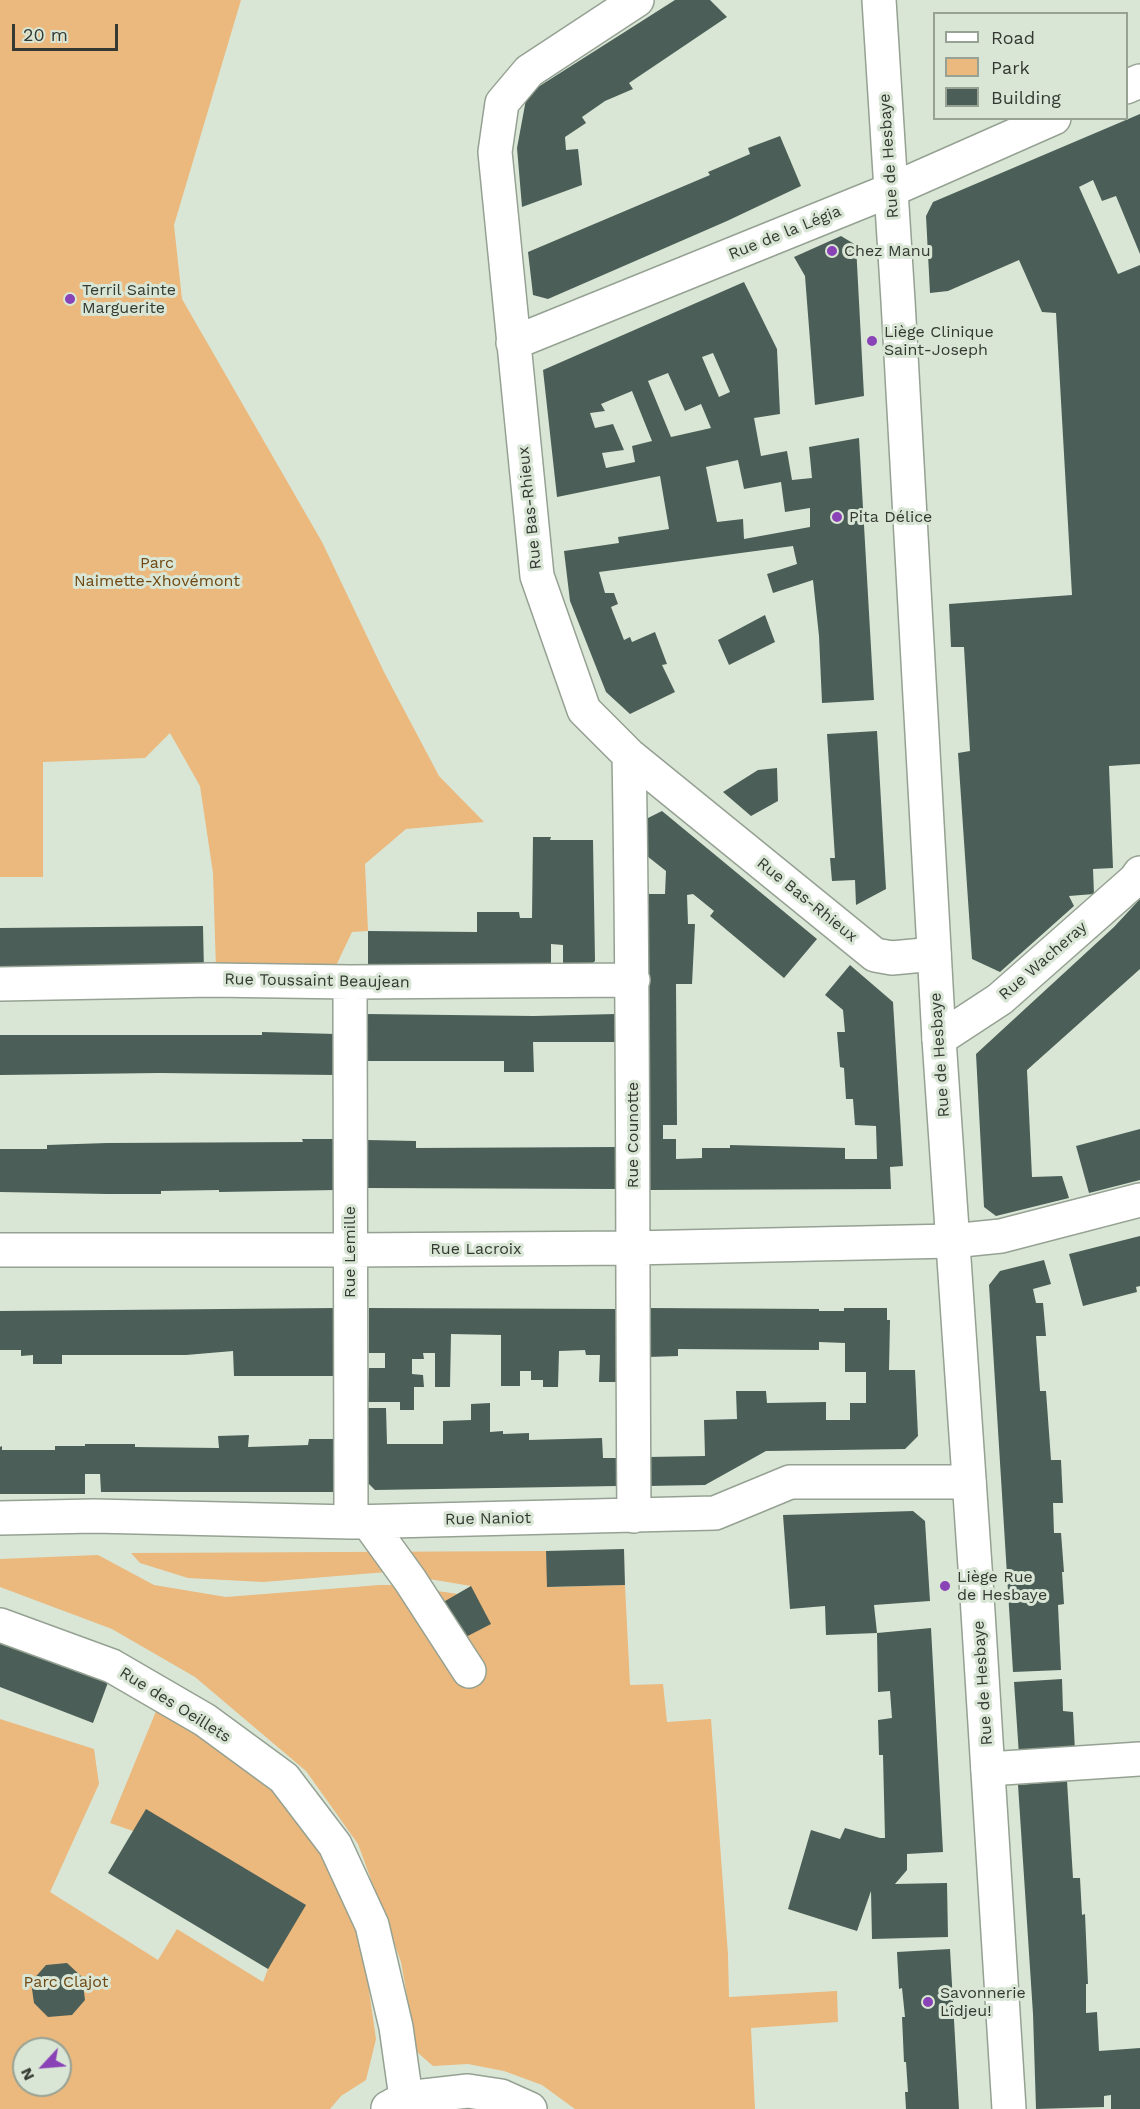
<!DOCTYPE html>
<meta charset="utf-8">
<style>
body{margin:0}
#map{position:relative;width:1140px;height:2109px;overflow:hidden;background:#d9e6d5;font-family:"Work Sans",sans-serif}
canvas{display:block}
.legend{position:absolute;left:933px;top:12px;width:195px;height:108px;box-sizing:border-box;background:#d9e6d5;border:2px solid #97a194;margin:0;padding:8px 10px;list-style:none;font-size:18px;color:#343932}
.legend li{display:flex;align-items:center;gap:12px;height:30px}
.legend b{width:30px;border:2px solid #97a194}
.north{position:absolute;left:12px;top:2037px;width:60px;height:60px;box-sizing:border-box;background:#d9e6d5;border:2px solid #97a194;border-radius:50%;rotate:244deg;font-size:16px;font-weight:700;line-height:24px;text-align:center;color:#343932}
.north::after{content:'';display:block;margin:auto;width:21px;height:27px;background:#8a43b6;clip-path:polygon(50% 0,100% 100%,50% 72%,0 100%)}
.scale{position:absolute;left:12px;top:24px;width:106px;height:27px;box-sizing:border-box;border:3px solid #343932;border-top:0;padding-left:8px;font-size:18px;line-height:21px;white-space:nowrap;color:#343932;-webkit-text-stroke:4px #d9e6d5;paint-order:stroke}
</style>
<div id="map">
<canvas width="1140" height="2109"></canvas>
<ul class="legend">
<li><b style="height:8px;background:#fff"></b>Road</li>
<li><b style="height:16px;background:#ebb87d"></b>Park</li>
<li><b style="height:16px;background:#4b5f58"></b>Building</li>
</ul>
<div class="north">N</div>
<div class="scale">20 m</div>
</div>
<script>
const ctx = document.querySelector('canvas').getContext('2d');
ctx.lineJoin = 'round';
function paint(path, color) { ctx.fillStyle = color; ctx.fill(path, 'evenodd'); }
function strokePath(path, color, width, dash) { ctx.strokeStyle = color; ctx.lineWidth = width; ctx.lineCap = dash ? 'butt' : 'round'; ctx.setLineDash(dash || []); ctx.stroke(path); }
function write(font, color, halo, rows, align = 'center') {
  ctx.font = font + ' "Work Sans",sans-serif'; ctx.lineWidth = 6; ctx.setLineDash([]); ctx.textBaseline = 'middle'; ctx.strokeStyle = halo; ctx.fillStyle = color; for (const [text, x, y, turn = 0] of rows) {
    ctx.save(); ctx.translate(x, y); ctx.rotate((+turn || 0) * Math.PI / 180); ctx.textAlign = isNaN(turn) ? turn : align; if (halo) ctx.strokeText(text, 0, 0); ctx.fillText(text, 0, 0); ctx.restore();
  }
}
paint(new Path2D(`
 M0 0H241L174 225 182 299 322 542 384 672 439 776 484 822 406 829 365 864 368 931 352 932 333 972 216 970 213 873 200 786 170 733 145 758 43 762V877H0Z
 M546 1551 548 1587 625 1585 630 1685 663 1684 667 1722 711 1719 728 1955 729 1997 837 1991 838 2022 751 2028 755 2109H575L542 2085 504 2071 468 2064 433 2066 417 2052 401 1962 358 1844 306 1771 195 1677 112 1629 0 1587V1559L98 1555 154 1585 226 1597 380 1585H396L458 1594 471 1586 387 1572 263 1582 188 1578 140 1563 131 1553Z
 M159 1704 280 1786 328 1854 361 1935 376 2039 366 2080 341 2096 330 2109H0V1719L94 1749 99 1784 50 1892 158 1960 177 1929 263 1982 268 1969 133 1831 110 1823ZM24 2049H60V2085H24Z`), '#ebb87d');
paint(new Path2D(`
 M675 0H710L727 17 629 83 633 89 605 101 582 117 586 123 565 137 566 150 578 149 582 185 522 207 517 148 527 94Z
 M1140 114V254L1116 196 1102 201 1093 180 1079 187 1118 274 1140 265V764L1109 766 1113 868 1093 869 1094 894 1069 896 1074 906 1000 972 972 959 958 753 970 751 964 647H951L949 604 1072 595 1056 313 1042 312 1019 260 948 291 930 293 926 216 933 202Z
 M780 136 801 186 727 221 548 299 533 295 528 252 710 175 708 172 750 154 748 148Z
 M841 236 856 245 864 396 815 405 805 276 794 257Z
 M744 282 777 349 780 414 754 418 761 456 787 451 792 480 812 478 809 447 859 438 874 700 822 703 819 636 813 580 773 593 767 574 797 564 793 546 599 572 605 593H614L618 604 611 607 624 640 630 637 632 642 655 632 667 664 662 665 675 692 630 714 606 692 570 601 564 551 619 543 618 537 669 529 660 476 557 497 543 370ZM713 353 730 392 719 397 702 357ZM668 373 685 411 701 404 711 428 671 437 648 381ZM632 391 652 441 632 446 635 462 606 468 602 453 624 450 613 424 595 428 590 413 605 411 601 404ZM738 460 744 489 781 482 785 512 810 508V527L744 539 743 519 717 522 706 467Z
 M765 615 775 642 729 665 718 640Z
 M877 731 886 889 856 905 855 880 832 881 830 858H835L827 734Z
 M777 768 778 801 751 816 723 792 758 770Z
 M662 811 817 939 784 978 710 916 714 911 693 894 687 895 688 924H695L692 984H676L677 1125H663V1139H676V1159L702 1158V1148H730V1145L845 1148V1159H877L876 1126 855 1125 853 1099H846L844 1068 840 1067 837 1032H845L843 1010 825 995 850 965 893 1002 903 1166 890 1167 891 1189 649 1190 647 894H665L666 871 647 856 646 819Z
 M533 837H551L550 840H593L595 961 584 971H563V945L551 944V972H368V931L477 932V912H519L520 918H532Z
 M1140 899V969L1027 1070 1032 1177 1062 1176 1069 1198 996 1216 984 1207 976 1054 1114 927Z
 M203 926 204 972H0V928Z
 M367 1014 534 1016 616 1014V1042H533L534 1072H504V1061H368Z
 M262 1032 336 1034V1075L160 1073 0 1075V1035H262Z
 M1140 1129V1180L1089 1193 1076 1146Z
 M302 1139H337V1190L219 1192V1190L161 1191V1194H107L0 1192V1149H47V1145L107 1143 303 1142Z
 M367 1140 416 1141V1148L617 1147V1189L368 1188Z
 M1140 1236V1286L1136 1287 1137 1292 1083 1306 1069 1254Z
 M1044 1260 1051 1284 1033 1289 1036 1303H1043L1046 1336H1036L1040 1391H1046L1051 1460H1061L1063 1503H1053L1054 1533H1061L1064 1572H1062L1064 1604 1058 1605 1061 1670 1013 1672 989 1285 1000 1271Z
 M337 1308 336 1376H234L233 1351 186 1355H62V1364H33V1355L21 1356V1350H0V1311Z
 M369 1308 617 1309 616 1382H599L600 1355H586L585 1350 559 1351 558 1387H543V1380H531V1371H520V1386H501V1335L451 1334 450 1387H435V1353H423L424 1359H412V1374L423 1375 424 1387H414V1410H400V1402H368L369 1368H385V1353H369Z
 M647 1308 819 1309V1311H844V1308H887V1320H890L889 1370H915L918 1436 905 1449 766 1451 705 1485 648 1486V1457L705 1456 704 1420 737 1419 736 1391H766L767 1403 826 1402V1420H850V1403H866V1372H845V1343L819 1342V1350L678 1349V1356L648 1357Z
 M490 1403V1432L503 1431V1434L529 1433V1440L602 1438 603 1458H616L617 1486 375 1490 368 1483V1408H386L387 1444H443V1421L471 1420V1404Z
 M249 1435 248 1447 308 1445 309 1439H336L337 1485 333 1492H101L100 1474H85V1494H0V1447L2 1446V1450H55V1446H85V1444H135V1447L219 1448 218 1436Z
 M913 1511 925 1521 930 1601 874 1605 877 1633 826 1635 825 1606 790 1609 783 1515Z
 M624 1549 625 1585 547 1587 546 1551Z
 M471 1586 491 1624 460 1640 440 1604Z
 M931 1628 943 1852 907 1854V1870L895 1884 947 1883 948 1937 872 1939 871 1891 857 1931 788 1909 811 1830 840 1839 845 1828 880 1838H885L883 1755H879L878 1720 892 1718 890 1691 878 1692 877 1633Z
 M0 1637 110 1677 93 1723 0 1687Z
 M1062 1679 1063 1711 1073 1712 1075 1751 1019 1755 1014 1682Z
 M1067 1781 1073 1878H1080L1082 1915 1085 1914 1088 1984H1086V2013L1097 2012 1099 2051 1140 2048V2109H1111V2095L1104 2096V2107L1036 2109 1033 2014 1018 1785Z
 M146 1809 306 1905 268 1969 108 1873Z
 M950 1949 959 2109H906L905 2092H908L906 2062H904L902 2017H905L902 1988 899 1989 897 1952Z
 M67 1963 82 1977 85 2000 72 2015 48 2017 34 2003 31 1982 46 1965Z`), '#4b5f58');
const minor = new Path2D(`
 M637 0 529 71 502 103 495 152 537 576 584 710 629 755 875 955 892 958 934 954
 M1126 87 1140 81
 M513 343 891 190 1054 118
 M629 755C634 1009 632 1262 634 1516
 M350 982 351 1522
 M0 984 211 980 350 982 633 980
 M939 1039 1000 999 1135 880 1140 873
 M0 1250H350L632 1248 952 1241 1001 1236 1140 1200
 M0 1518 94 1516 351 1522 715 1513 790 1482H969
 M368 1522 410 1580 469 1671
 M0 1625 112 1666 205 1720 284 1778 335 1845 372 1925 396 2027 406 2098
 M988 1769 1140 1759
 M388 2108 406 2098 468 2091 501 2096 530 2109`);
const major = new Path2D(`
 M879 0 898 301 939 1039 977 1596 1009 2109`);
strokePath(minor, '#95a192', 36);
strokePath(major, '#95a192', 36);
strokePath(minor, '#fff', 33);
strokePath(major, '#fff', 33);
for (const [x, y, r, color] of [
 [832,251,6,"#8a43b6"],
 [70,299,6,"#8a43b6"],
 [872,341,6,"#8a43b6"],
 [837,517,6,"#8a43b6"],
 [945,1586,6,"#8a43b6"],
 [928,2002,6,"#8a43b6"]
]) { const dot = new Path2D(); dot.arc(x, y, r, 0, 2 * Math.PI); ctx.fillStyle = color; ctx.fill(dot); strokePath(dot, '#d9e6d5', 2); }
write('16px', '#343932', '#d9e6d5', [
 ["Rue de Hesbaye",889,156,-94],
 ["Rue de la Légia",785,233,-22],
 ["Rue Bas-Rhieux",530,508,-96],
 ["Rue Bas-Rhieux",807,900,39],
 ["Rue Wacheray",1043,961,-41],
 ["Rue Toussaint Beaujean",317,981,1],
 ["Rue de Hesbaye",940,1055,-94],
 ["Rue Counotte",633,1135,-90],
 ["Rue Lacroix",476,1249],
 ["Rue Lemille",350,1252,-90],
 ["Rue Naniot",488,1519,-1],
 ["Rue de Hesbaye",983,1683,-94],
 ["Rue des Oeillets",175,1705,32]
]);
write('16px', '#343932', '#d9e6d5', [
 ["Chez Manu",844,251],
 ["Terril Sainte",82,290],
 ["Marguerite",82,308],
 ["Liège Clinique",884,332],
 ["Saint-Joseph",884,350],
 ["Pita Délice",849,517],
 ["Liège Rue",957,1577],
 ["de Hesbaye",957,1595],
 ["Savonnerie",940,1993],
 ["Lîdjeu!",940,2011]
], 'left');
write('16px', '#6e4712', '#d9e6d5', [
 ["Parc",157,563],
 ["Naimette-Xhovémont",157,581],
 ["Parc Clajot",66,1982]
]);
</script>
